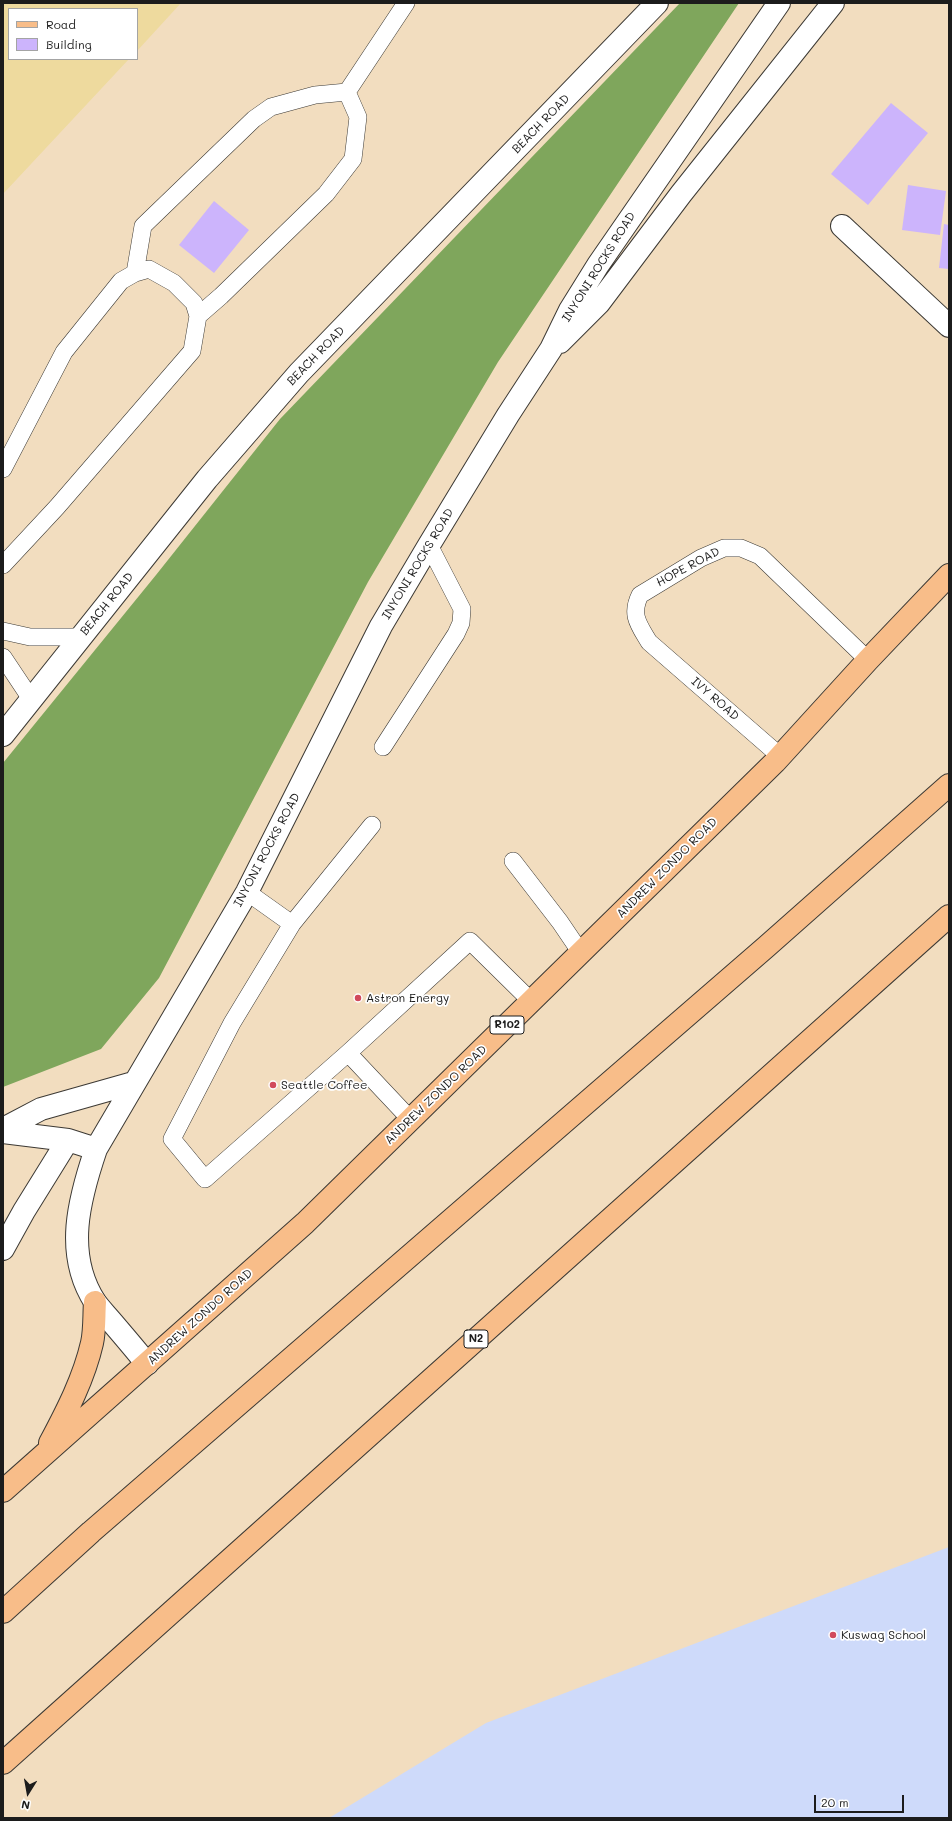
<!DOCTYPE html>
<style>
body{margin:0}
#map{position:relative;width:952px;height:1821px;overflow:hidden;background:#f2ddbf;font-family:Mali,sans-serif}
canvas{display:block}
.frame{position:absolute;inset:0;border:4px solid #1c1c1c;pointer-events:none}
.legend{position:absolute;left:8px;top:8px;width:130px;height:52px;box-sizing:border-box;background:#fff;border:1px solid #a4a4a4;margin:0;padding:5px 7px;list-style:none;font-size:12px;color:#1c1c1c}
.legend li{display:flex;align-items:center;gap:8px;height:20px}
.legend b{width:20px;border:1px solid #a4a4a4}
.north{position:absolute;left:8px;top:1773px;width:40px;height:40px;-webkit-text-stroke:3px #fff;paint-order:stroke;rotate:191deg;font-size:11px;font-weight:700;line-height:16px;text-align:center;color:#1c1c1c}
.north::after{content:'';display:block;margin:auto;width:14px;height:18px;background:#1c1c1c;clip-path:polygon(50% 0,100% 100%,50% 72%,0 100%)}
.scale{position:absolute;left:814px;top:1795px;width:90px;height:18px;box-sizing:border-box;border:2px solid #1c1c1c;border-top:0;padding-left:5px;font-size:12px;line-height:14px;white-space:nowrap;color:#1c1c1c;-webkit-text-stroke:3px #fff;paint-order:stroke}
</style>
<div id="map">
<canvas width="952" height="1821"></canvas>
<div class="frame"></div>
<ul class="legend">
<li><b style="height:5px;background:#f8bd89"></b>Road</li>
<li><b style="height:11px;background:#ccb4fc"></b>Building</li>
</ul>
<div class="north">N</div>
<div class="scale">20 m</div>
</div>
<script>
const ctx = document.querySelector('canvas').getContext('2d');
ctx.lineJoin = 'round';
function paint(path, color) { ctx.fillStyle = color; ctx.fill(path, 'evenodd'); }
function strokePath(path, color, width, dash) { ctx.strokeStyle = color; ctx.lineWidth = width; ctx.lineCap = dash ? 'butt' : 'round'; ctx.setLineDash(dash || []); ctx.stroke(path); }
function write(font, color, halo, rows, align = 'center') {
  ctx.font = font + ' Mali,sans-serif'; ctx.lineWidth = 3.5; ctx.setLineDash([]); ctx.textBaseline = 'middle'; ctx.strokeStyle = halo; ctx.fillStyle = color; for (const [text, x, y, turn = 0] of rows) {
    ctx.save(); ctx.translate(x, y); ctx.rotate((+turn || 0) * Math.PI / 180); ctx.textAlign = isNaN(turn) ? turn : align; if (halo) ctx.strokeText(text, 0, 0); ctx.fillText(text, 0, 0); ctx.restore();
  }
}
paint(new Path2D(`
 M949 1547V1818H329L486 1723Z`), '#cedafa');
paint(new Path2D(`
 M680 3H739L498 362 368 582 159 978 101 1049 3 1087V763L156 575 280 419Z`), '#7fa65c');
paint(new Path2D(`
 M3 3H181L137 51V9H9V59H129L3 194Z`), '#eeda9e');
paint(new Path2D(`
 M891 103 928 133 868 205 831 174Z
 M908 185 946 191 940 235 902 230Z
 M214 201 249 230 214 273 179 245Z
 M944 224 949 225V269L939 268Z`), '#ccb4fc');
const service = new Path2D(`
 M135 273 143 226 254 119 271 107 315 95 347 92 406 3
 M198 316 221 296 326 194 353 159 358 117 347 92
 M3 469 64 352 121 281 135 273 149 269 174 283 194 303 198 316 192 351 57 507 3 565
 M3 631 30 637H80
 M3 657 31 699
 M383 747 456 634 461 623 462 609 429 545
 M780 756 649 642C639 625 630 615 640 595L701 558 724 548H741L760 556 868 660
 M513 861 560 922 581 953
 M247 892 292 924 372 825
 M292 924 232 1023 172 1139 205 1179 348 1053 470 941 531 1001
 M348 1053 411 1120`);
const minor = new Path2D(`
 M842 226 949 326
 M560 342 599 303 681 194 833 3
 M3 735 207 479 299 373 657 3
 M3 1129 41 1109 133 1083
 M3 1132 68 1140 96 1149C79 1199 64 1254 95 1302 100 1309 106 1315 111 1321 123 1335 135 1349 147 1364
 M96 1149 247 892 381 626 429 545 508 415 551 349 570 310 598 265 779 3
 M3 1249 24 1211 68 1140`);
const primary = new Path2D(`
 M50 1443C67 1411 84 1378 92 1343 95 1330 94 1315 95 1302
 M3 1491 305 1223 775 762 868 660 949 575`);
const motorway = new Path2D(`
 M3 1612 91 1532 766 947 949 785
 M3 1763 949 916`);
strokePath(service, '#3c3934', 18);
strokePath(minor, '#3c3934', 24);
strokePath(primary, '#3c3934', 24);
strokePath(motorway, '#3c3934', 24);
strokePath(service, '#fff', 17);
strokePath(minor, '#fff', 22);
strokePath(primary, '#f8bd89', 22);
strokePath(motorway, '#f8bd89', 22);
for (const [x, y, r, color] of [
 [358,998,4,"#d1495b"],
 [273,1085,4,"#d1495b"],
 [833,1635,4,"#d1495b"]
]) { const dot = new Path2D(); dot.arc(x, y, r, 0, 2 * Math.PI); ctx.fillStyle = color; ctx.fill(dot); strokePath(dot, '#fff', 1.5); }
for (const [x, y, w] of [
 [507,1025,34],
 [476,1339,24]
]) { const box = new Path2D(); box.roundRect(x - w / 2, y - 9, w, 18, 3); ctx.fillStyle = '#fff'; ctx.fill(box); strokePath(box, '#1c1c1c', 1); }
write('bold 11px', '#1c1c1c', null, [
 ["R102",507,1025],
 ["N2",476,1339]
]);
write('12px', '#1c1c1c', '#fff', [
 ["BEACH ROAD",541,124,-46],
 ["INYONI ROCKS ROAD",599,267,-58],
 ["BEACH ROAD",316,356,-46],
 ["INYONI ROCKS ROAD",418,564,-59],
 ["HOPE ROAD",688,567,-28],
 ["BEACH ROAD",107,604,-51],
 ["IVY ROAD",715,699,41],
 ["INYONI ROCKS ROAD",267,850,-62],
 ["ANDREW ZONDO ROAD",667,868,-45],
 ["ANDREW ZONDO ROAD",436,1095,-44],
 ["ANDREW ZONDO ROAD",200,1317,-42]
]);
write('12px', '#1c1c1c', '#fff', [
 ["Astron Energy",366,998],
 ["Seattle Coffee",281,1085],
 ["Kuswag School",841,1635]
], 'left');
</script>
